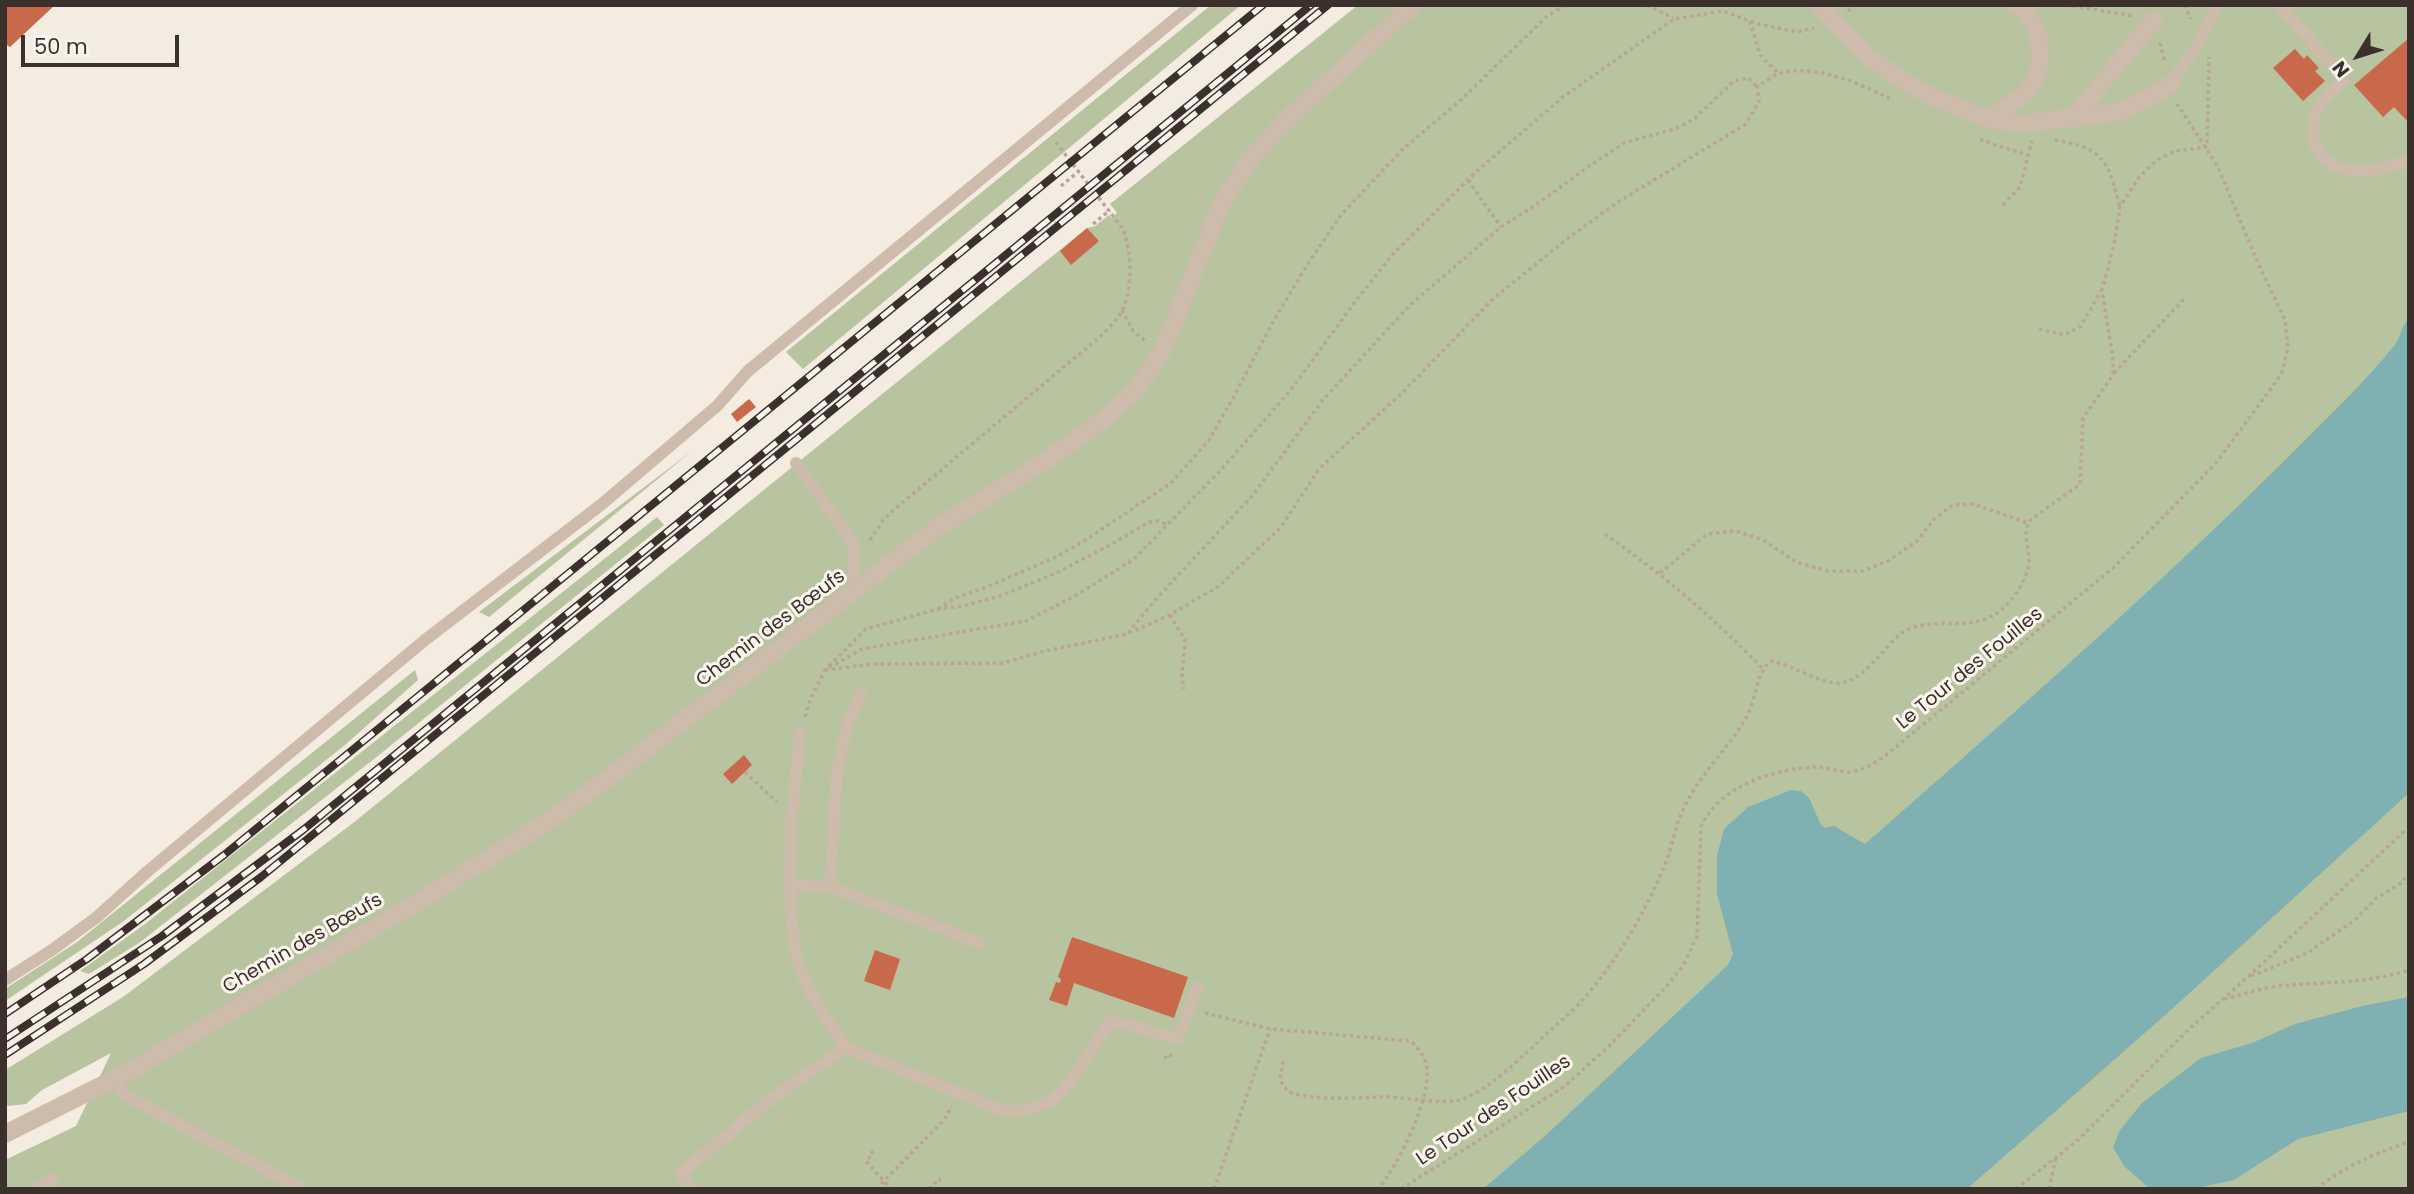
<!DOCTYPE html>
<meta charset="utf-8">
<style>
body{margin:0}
#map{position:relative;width:2414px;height:1194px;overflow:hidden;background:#f4ebe1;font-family:Poppins,sans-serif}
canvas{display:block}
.frame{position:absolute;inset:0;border:7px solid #3b302b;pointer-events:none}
.north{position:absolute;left:2323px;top:21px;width:70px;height:70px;-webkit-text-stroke:5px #fbf5ee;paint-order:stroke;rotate:232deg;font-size:19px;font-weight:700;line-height:28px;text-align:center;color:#3b302b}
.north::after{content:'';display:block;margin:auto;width:24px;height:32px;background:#3b302b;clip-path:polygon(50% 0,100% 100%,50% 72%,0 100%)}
.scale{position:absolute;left:21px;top:35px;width:158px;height:32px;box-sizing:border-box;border:4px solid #3b302b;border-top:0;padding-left:9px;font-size:21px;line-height:24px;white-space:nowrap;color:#3b302b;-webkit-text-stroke:5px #fbf5ee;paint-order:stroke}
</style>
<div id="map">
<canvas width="2414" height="1194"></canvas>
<div class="frame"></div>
<div class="north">N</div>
<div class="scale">50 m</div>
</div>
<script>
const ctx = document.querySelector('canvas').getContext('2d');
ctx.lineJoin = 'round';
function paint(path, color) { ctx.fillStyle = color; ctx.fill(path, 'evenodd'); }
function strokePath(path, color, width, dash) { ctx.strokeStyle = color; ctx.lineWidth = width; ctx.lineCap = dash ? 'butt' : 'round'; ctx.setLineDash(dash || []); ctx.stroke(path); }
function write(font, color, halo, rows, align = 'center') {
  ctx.font = font + ' Poppins,sans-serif'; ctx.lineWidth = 6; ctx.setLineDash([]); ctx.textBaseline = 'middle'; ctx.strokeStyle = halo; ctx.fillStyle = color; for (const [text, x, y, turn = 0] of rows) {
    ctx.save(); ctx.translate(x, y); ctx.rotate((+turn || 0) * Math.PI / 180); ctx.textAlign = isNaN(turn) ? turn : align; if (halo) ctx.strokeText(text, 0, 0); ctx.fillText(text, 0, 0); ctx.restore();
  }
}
paint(new Path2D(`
 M1211 5H1241L803 369 786 352Z
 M1358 5H2409V1189H5V1160L76 1126 111 1053 42 1090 26 1104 8 1106 5 1103V1070L123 997 353 823 1087 228 1095 226 1109 215 1111 218 1117 213 1110 204Z
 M692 451 489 617 479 612Z
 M657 517 664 525 374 759 139 943 89 974 80 971 145 924Z
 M415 670 418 680 345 745 124 921 5 1001V989L77 942Z`), '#b8c4a0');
paint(new Path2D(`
 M2409 318V793L2172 1009 1967 1189H1483L1545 1136 1728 965 1733 954 1717 894V856L1724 829 1748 807 1791 790 1801 791 1809 798 1821 825 1825 828 1834 826 1865 844C2019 709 2174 573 2318 427 2344 402 2371 374 2394 346 2401 338 2401 326 2409 318Z
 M2409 997V1111L2298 1139 2234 1180 2193 1189 2149 1188 2124 1166 2113 1147 2120 1130 2142 1103 2201 1058 2252 1043 2295 1024 2362 1006Z`), '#7fb0b2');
paint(new Path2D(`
 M5 5H55L10 47 5 44Z
 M2409 38V123L2394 107 2383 117 2354 85Z
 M2295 49 2304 59 2307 55 2319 68 2315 71 2325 81 2303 101 2273 68Z
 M1087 228 1099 241 1071 265 1060 251Z
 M749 399 756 407 737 422 731 414Z
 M744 755 752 765 732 784 723 774Z
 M1072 937 1188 977 1174 1018 1074 983 1067 1006 1049 1000 1056 982 1060 983 1061 979 1058 977Z
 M875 950 900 959 890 990 864 981Z`), '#c8694b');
strokePath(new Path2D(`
 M1647 5 1673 18
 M2066 5 2133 16
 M2184 5 2191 19
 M1848 11 1854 5
 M1750 21 1760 55 1778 73
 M2160 43 2165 63
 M1980 139 1992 144 2028 155
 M2055 140C2105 148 2108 162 2120 207
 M1468 180 1501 227
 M1061 186 1079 171
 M2003 205 2020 187 2032 141
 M1093 224 1110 210
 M1122 310 1133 331 1146 341
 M2039 329 2064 335 2081 326 2101 291
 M2114 373 2185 298
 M1605 534C1662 574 1714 618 1762 668
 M870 540 883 520 896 508 1096 340C1105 332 1116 322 1122 311 1133 288 1132 253 1123 229L1054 140
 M1660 573 1707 534 1736 531 1763 540 1796 562 1828 571H1863L1888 561 1917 541 1935 518 1953 505 1973 504 2028 523
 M938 609 955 598 987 587 1056 557 1084 541 1171 483 1209 440 1233 398 1273 322 1307 265 1341 215 1403 149 1462 99 1546 17 1565 5
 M1170 615 1185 640 1182 677 1184 689
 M1128 633 1156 599 1253 495 1322 401 1410 305 1501 227 1536 205 1585 169 1626 142 1675 129 1694 119 1734 81 1749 78 1757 87
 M829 666 866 629 938 609 963 606 1000 596 1054 574 1110 545 1149 522 1159 521 1168 525
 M825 670 873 664 1003 663 1045 651 1127 634 1170 615 1219 586 1281 527 1319 469 1402 393 1494 298 1572 235 1618 202 1746 124 1759 101 1757 87C1765 82 1773 75 1781 73 1818 64 1860 84 1893 100
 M805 717 810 700 825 670 862 649 1026 621 1077 595 1134 559 1219 472 1291 390 1357 299 1393 254 1477 171 1563 97 1674 19 1723 11 1758 24 1797 32 1814 28
 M745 772 777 802
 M2251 976 2307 953 2355 920 2375 899 2401 883 2409 873
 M2224 999C2245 994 2267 986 2289 985 2329 982 2369 983 2409 970
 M1205 1013 1271 1029 1411 1041C1418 1049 1426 1057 1427 1069 1430 1101 1399 1164 1378 1189
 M1164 1057 1170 1058 1171 1054
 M1283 1061 1280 1080 1288 1092C1322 1102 1354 1097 1389 1097 1408 1098 1447 1105 1463 1099 1490 1088 1514 1064 1535 1045 1549 1031 1564 1019 1578 1005 1614 966 1644 915 1665 865 1672 847 1675 827 1683 810 1699 775 1727 750 1746 718 1757 699 1755 674 1771 661 1793 665 1822 685 1841 683 1870 679 1888 636 1911 628 1948 616 1981 636 2010 601 2019 591 2030 572 2029 558 2028 546 2023 533 2029 522 2031 518 2073 490 2080 484L2083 418 2113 375V359L2102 290 2114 245 2120 207 2139 177 2157 160 2175 151 2207 147 2209 57
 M871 1151 873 1154 866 1161 891 1189
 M5 1182 9 1189
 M881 1184 944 1120 952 1106
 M929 1189 939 1179 941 1181
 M1214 1189 1270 1029
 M1401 1189 1565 1086 1609 1046 1666 987 1684 964 1697 936 1701 827C1718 786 1776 768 1817 767 1828 767 1839 772 1850 772 1863 771 1874 763 1885 756L2113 568 2216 463 2281 375 2288 348 2285 320 2258 263 2217 165 2177 104
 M2016 1189 2078 1140 2188 1030 2249 976 2409 827
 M2049 1189 2056 1157
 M2316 1189C2345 1166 2374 1154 2409 1142`), '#b9a596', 3.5, [3.5, 3.5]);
strokePath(new Path2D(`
 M2280 5 2344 79C2334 89 2320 100 2316 113 2311 125 2312 140 2318 150 2337 182 2381 171 2409 160
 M2170 85 2201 39 2217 5
 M796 463 854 544 853 594
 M793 807 800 732
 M791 816C791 862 787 912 797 957 804 990 828 1020 846 1048
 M791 885 830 887 980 943
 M830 887 837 771 847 726 861 693
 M5 980 52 950 97 917 148 871 425 640 602 504 717 406 748 371 1192 5
 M113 1080 126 1096 302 1189
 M35 1189 53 1179
 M694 1189 680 1174 772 1098 846 1048 1004 1111C1021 1111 1037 1109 1052 1100 1068 1090 1099 1038 1111 1020L1177 1039 1198 987`), '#cdbbac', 12);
strokePath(new Path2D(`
 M1819 5 1867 56 1902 80 1933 97 1988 119 2024 124 2118 112 2152 96 2170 85
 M1988 119C2001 110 2023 99 2032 85 2047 62 2041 19 2016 5
 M2072 119 2154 20
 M5 1134 126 1073 413 905 544 824 615 773 941 525 1042 463 1101 422 1136 390 1161 354 1220 207 1247 163 1286 120 1413 5`), '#cdbbac', 18);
const rail = new Path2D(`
 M5 1014 87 959 224 855 1263 5
 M5 1039 162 936 303 830 1311 5
 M5 1055 144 964 261 877 1328 5`);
strokePath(rail, '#3b302b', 8);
strokePath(rail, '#fbf5ee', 5, [16]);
write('19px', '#3b302b', '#fbf5ee', [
 ["Chemin des Bœufs",771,629,-37],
 ["Le Tour des Fouilles",1970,669,-39],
 ["Chemin des Bœufs",303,944,-30],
 ["Le Tour des Fouilles",1494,1111,-34]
]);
</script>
